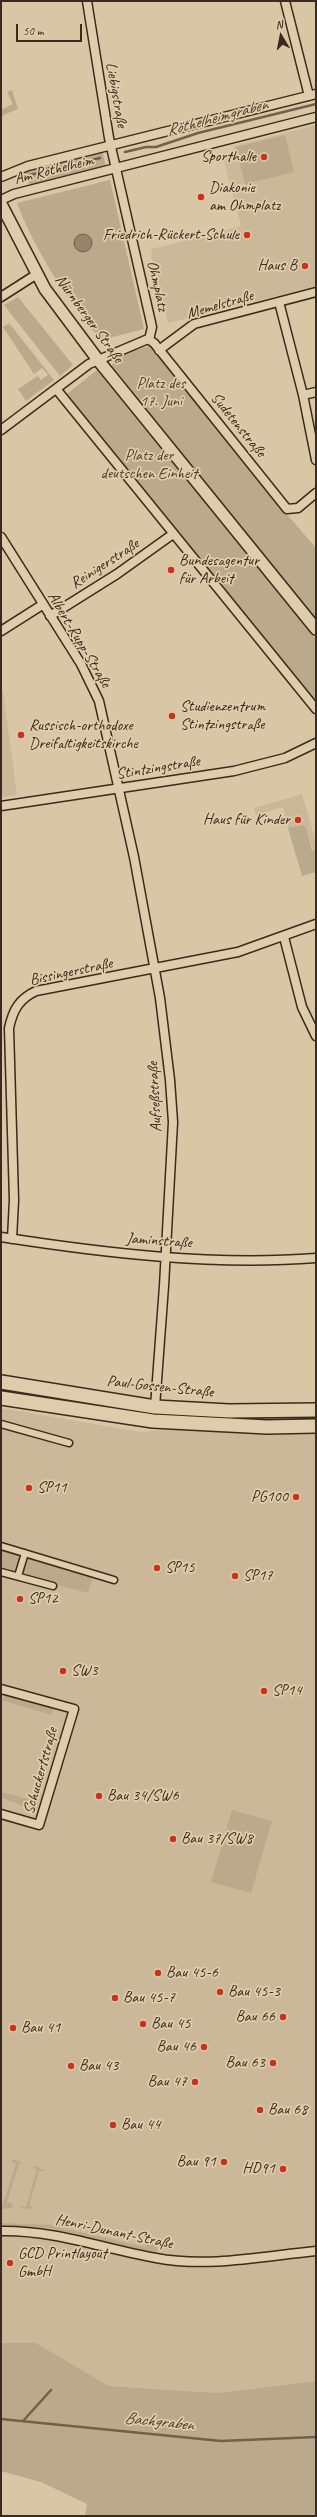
<!DOCTYPE html>
<meta charset="utf-8">
<style>
body{margin:0}
#map{position:relative;width:317px;height:2517px;overflow:hidden;background:#d8c6a4;font-family:Caveat,sans-serif}
canvas{display:block}
.frame{position:absolute;inset:0;border:2px solid #3b2a1e;pointer-events:none}
.north{position:absolute;left:261px;top:16px;width:40px;height:40px;-webkit-text-stroke:3px #dfccaa;paint-order:stroke;rotate:350deg;font-size:11px;font-weight:700;line-height:16px;text-align:center;color:#3b2a1e}
.north::after{content:'';display:block;margin:auto;width:14px;height:18px;background:#3b2a1e;clip-path:polygon(50% 0,100% 100%,50% 72%,0 100%)}
.scale{position:absolute;left:16px;top:24px;width:66px;height:18px;box-sizing:border-box;border:2px solid #3b2a1e;border-top:0;padding-left:5px;font-size:12px;line-height:14px;white-space:nowrap;color:#3b2a1e;-webkit-text-stroke:3px #dfccaa;paint-order:stroke}
</style>
<div id="map">
<canvas width="317" height="2517"></canvas>
<div class="frame"></div>
<div class="north">N</div>
<div class="scale">50 m</div>
</div>
<script>
const ctx = document.querySelector('canvas').getContext('2d');
ctx.lineJoin = 'round';
function paint(path, color) { ctx.fillStyle = color; ctx.fill(path, 'evenodd'); }
function strokePath(path, color, width, dash) { ctx.strokeStyle = color; ctx.lineWidth = width; ctx.lineCap = dash ? 'butt' : 'round'; ctx.setLineDash(dash || []); ctx.stroke(path); }
function write(font, color, halo, rows, align = 'center') {
  ctx.font = font + ' Caveat,sans-serif'; ctx.lineWidth = 3.5; ctx.setLineDash([]); ctx.textBaseline = 'middle'; ctx.strokeStyle = halo; ctx.fillStyle = color; for (const [text, x, y, turn = 0] of rows) {
    ctx.save(); ctx.translate(x, y); ctx.rotate((+turn || 0) * Math.PI / 180); ctx.textAlign = isNaN(turn) ? turn : align; if (halo) ctx.strokeText(text, 0, 0); ctx.fillText(text, 0, 0); ctx.restore();
  }
}
paint(new Path2D(`
 M316 125V286L168 323 151 256 152 249 241 226 223 157 237 154 234 146Z
 M1 692H3L17 795 1 797Z
 M302 794 316 842V850L313 851 306 827 302 825 288 828 283 807 256 815 254 808Z
 M1 1408 141 1432 316 1418V2381L218 2393 109 2386 36 2343H1Z`), '#cab898');
paint(new Path2D(`
 M12 90 18 109 1 116V110L13 104 7 92Z
 M285 135 294 172 245 184 236 147Z
 M102 150 106 167 30 186 24 171Z
 M110 180 144 329 101 340C69 303 34 249 17 203Z
 M18 297 73 365 60 376 4 305Z
 M9 323 54 380 26 401 18 389 38 376 41 380 48 375 42 368 34 374 3 327Z
 M152 345 284 511 316 548V619L112 366C114 354 142 349 152 345Z
 M97 370 316 639V703L67 394Z
 M302 825 306 827 312 851 316 850V872L302 876 288 828Z
 M1 1389 56 1400 316 1415V1419L244 1420 151 1415 1 1394Z
 M1 1549 93 1576 88 1593 1 1570Z
 M8 1693 54 1706 52 1715 1 1700Z
 M1 1792 28 1799 26 1807 3 1798 1 1800Z
 M232 1810 272 1821 251 1893 211 1882Z
 M14 2159 24 2164H19L18 2167 7 2202 13 2204 12 2208 1 2209 16 2164 11 2162Z
 M35 2166 45 2171H39L29 2205 34 2208 23 2209 20 2206 26 2207 37 2170 32 2168Z
 M1 2223 49 2225 145 2247 147 2240 152 2242 157 2248 156 2253 49 2228 1 2225Z
 M1 2343H36L109 2386 218 2393 316 2381V2516H85L87 2504 41 2482 1 2471Z`), '#bba98c');
const water = new Path2D(`
 M74 243a9 9 0 1 1 18 0a9 9 0 1 1-18 0Z`);
paint(water, '#96836b');
strokePath(water, '#725f4c', 1);
strokePath(new Path2D(`
 M125 152 146 147H156L198 133 316 104
 M30 175 100 158
 M1 2419 221 2441 316 2437
 M23 2421 51 2390`), '#725f4c', 2.5);
const pedestrian = new Path2D(`
 M1 1424 69 1443
 M1 1546 114 1580
 M1 1572 53 1586
 M18 1576 25 1553`);
const minor = new Path2D(`
 M87 1 109 138 152 327 149 340
 M285 1 309 96
 M1 177 28 166 316 94
 M1 200 14 194 316 117
 M1 297 37 274
 M279 302 303 395 316 460
 M159 350 194 324 316 292
 M57 390 316 709
 M303 395 316 392
 M1 430 89 364 148 339 154 343 287 509 298 508 316 493
 M1 537 81 664 99 701 134 857 160 998 170 1080 173 1122 164 1286 155 1407
 M50 616 117 574 173 534
 M1 631 42 605
 M1 806 234 771 285 758 316 743
 M284 937 302 1007 316 1036
 M1 1237C104 1253 212 1266 316 1258
 M12 1239 14 1200 9 1028C13 1010 19 999 36 991L238 952 316 924
 M1 1689 74 1709 39 1825 1 1814
 M1 2231C55 2230 104 2249 156 2258 208 2268 264 2256 316 2251`);
const tertiary = new Path2D(`
 M1 204 45 289 98 360 316 629`);
const primary = new Path2D(`
 M1 1382 155 1407 229 1411 316 1410
 M1 1398 153 1421 267 1427 316 1426`);
strokePath(pedestrian, '#3b2a1e', 9);
strokePath(minor, '#3b2a1e', 11);
strokePath(tertiary, '#3b2a1e', 14);
strokePath(primary, '#3b2a1e', 16);
strokePath(pedestrian, '#dfccaa', 6);
strokePath(minor, '#dfccaa', 8);
strokePath(tertiary, '#dfccaa', 11);
strokePath(primary, '#dfccaa', 13);
for (const [x, y, r, color] of [
 [264,157,4,"#c8321e"],
 [201,197,4,"#c8321e"],
 [247,235,4,"#c8321e"],
 [305,266,4,"#c8321e"],
 [171,570,4,"#c8321e"],
 [172,716,4,"#c8321e"],
 [21,735,4,"#c8321e"],
 [298,820,4,"#c8321e"],
 [29,1488,4,"#c8321e"],
 [296,1497,4,"#c8321e"],
 [157,1568,4,"#c8321e"],
 [235,1576,4,"#c8321e"],
 [20,1599,4,"#c8321e"],
 [63,1671,4,"#c8321e"],
 [264,1691,4,"#c8321e"],
 [99,1796,4,"#c8321e"],
 [173,1839,4,"#c8321e"],
 [158,1973,4,"#c8321e"],
 [220,1992,4,"#c8321e"],
 [115,1998,4,"#c8321e"],
 [283,2017,4,"#c8321e"],
 [143,2024,4,"#c8321e"],
 [13,2028,4,"#c8321e"],
 [204,2047,4,"#c8321e"],
 [273,2063,4,"#c8321e"],
 [71,2066,4,"#c8321e"],
 [195,2082,4,"#c8321e"],
 [260,2110,4,"#c8321e"],
 [113,2125,4,"#c8321e"],
 [224,2162,4,"#c8321e"],
 [283,2169,4,"#c8321e"],
 [10,2263,4,"#c8321e"]
]) { const dot = new Path2D(); dot.arc(x, y, r, 0, 2 * Math.PI); ctx.fillStyle = color; ctx.fill(dot); strokePath(dot, '#dfccaa', 1.5); }
write('16px', '#3b2a1e', '#dfccaa', [
 ["Liebigstraße",116,95,80],
 ["Am Röthelheim",54,170,-14],
 ["Ohmplatz",157,286,77],
 ["Memelstraße",220,305,-16],
 ["Nürnberger Straße",89,319,54],
 ["Sudetenstraße",238,425,51],
 ["Reinigerstraße",105,564,-33],
 ["Albert-Rupp-Straße",79,640,59],
 ["Stintzingstraße",158,768,-9],
 ["Bissingerstraße",71,972,-12],
 ["Aufseßstraße",155,1097,-93],
 ["Jaminstraße",159,1241,4],
 ["Paul-Gossen-Straße",160,1387,6],
 ["Schuckertstraße",41,1771,-74],
 ["Henri-Dunant-Straße",114,2232,12]
]);
write('16px', '#3b2a1e', '#dfccaa', [
 ["Sporthalle",256,157,"right"],
 ["Diakonie",209,188],
 ["am Ohmplatz",209,206],
 ["Friedrich-Rückert-Schule",239,235,"right"],
 ["Haus B",297,266,"right"],
 ["Bundesagentur",179,561],
 ["für Arbeit",179,579],
 ["Studienzentrum",180,707],
 ["Stintzingstraße",180,725],
 ["Russisch-orthodoxe",29,726],
 ["Dreifaltigkeitskirche",29,744],
 ["Haus für Kinder",290,820,"right"],
 ["SP11",37,1488],
 ["PG100",288,1497,"right"],
 ["SP15",165,1568],
 ["SP17",243,1576],
 ["SP12",28,1599],
 ["SW3",71,1671],
 ["SP14",272,1691],
 ["Bau 34/SW6",107,1796],
 ["Bau 37/SW8",181,1839],
 ["Bau 45-6",166,1973],
 ["Bau 45-3",228,1992],
 ["Bau 45-7",123,1998],
 ["Bau 66",275,2017,"right"],
 ["Bau 45",151,2024],
 ["Bau 41",21,2028],
 ["Bau 46",196,2047,"right"],
 ["Bau 63",265,2063,"right"],
 ["Bau 43",79,2066],
 ["Bau 47",187,2082,"right"],
 ["Bau 68",268,2110],
 ["Bau 44",121,2125],
 ["Bau 91",216,2162,"right"],
 ["HD91",275,2169,"right"],
 ["GCD Printlayout",18,2254],
 ["GmbH",18,2272]
], 'left');
write('16px', '#4e3d2e', '#dfccaa', [
 ["Platz des",161,384],
 ["17. Juni",161,402],
 ["Platz der",149,456],
 ["deutschen Einheit",149,474]
]);
write('italic 17px', '#4d3c2d', '#dfccaa', [
 ["Röthelheimgraben",217,118,-15],
 ["Bachgraben",159,2422,6]
]);
</script>
